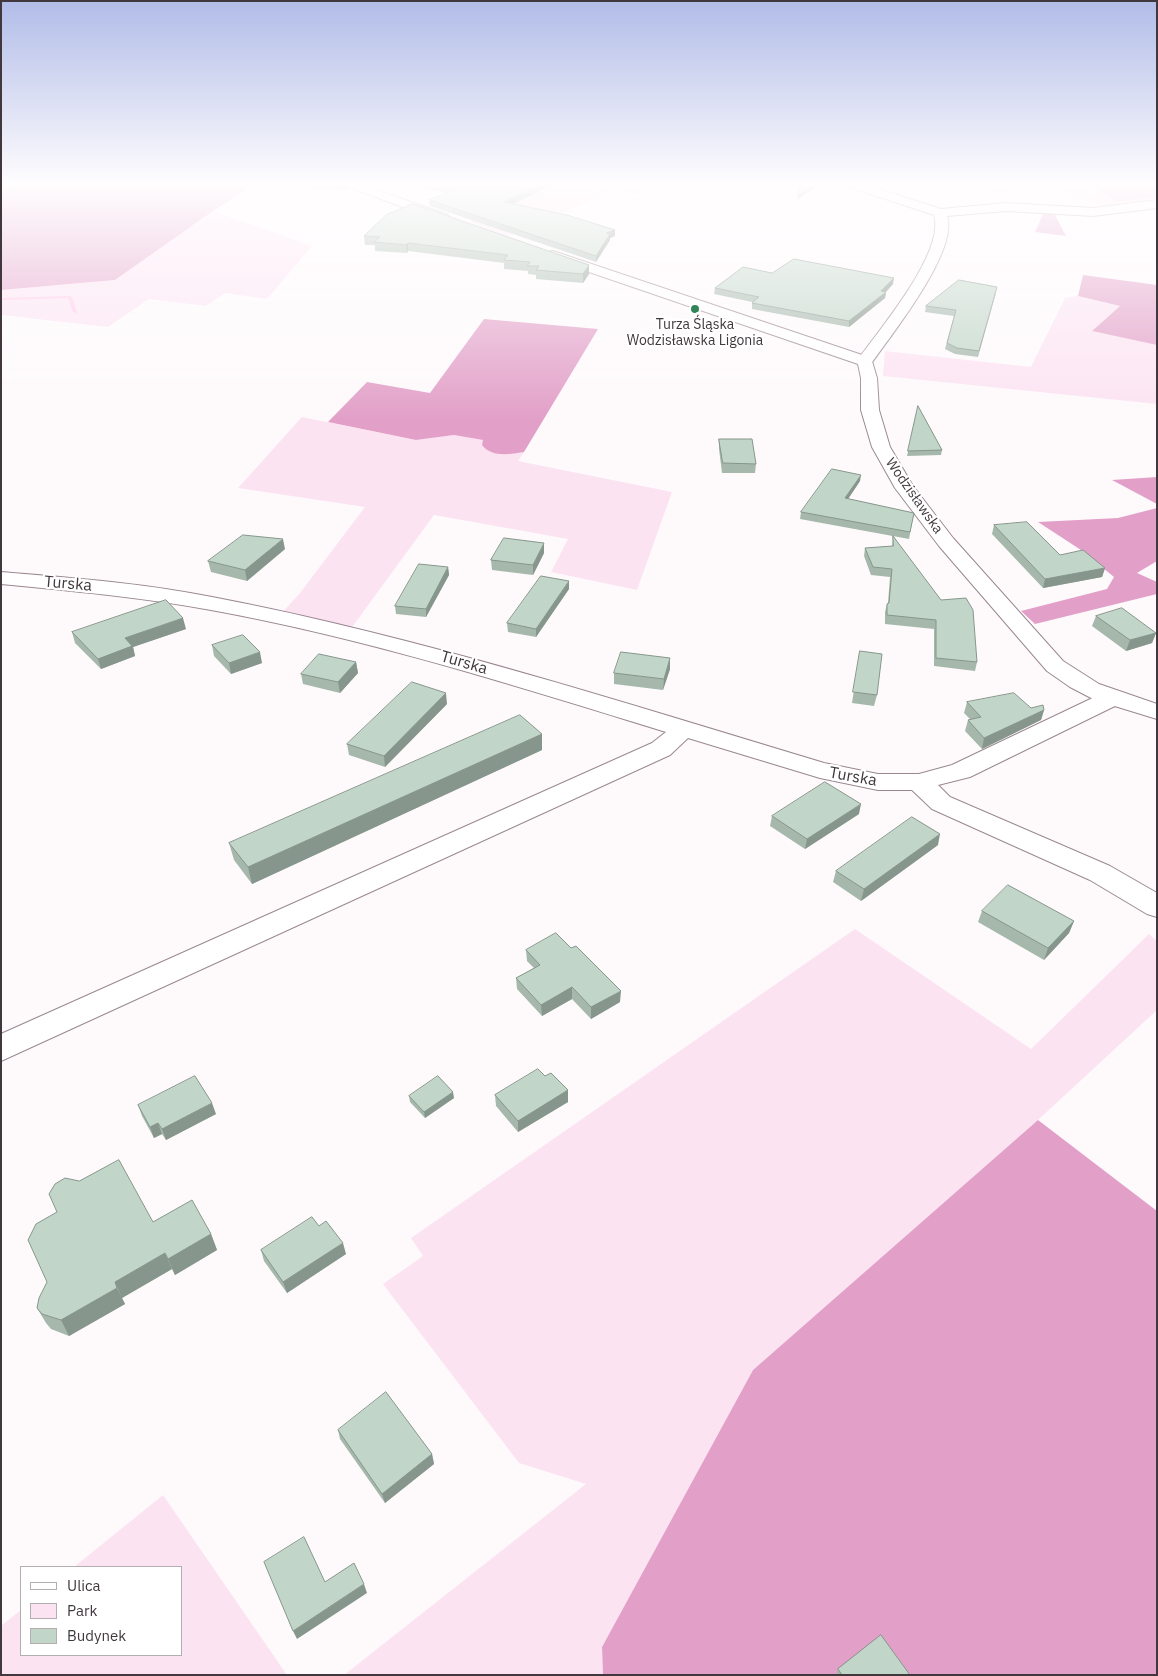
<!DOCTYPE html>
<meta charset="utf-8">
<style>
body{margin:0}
#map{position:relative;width:1158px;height:1676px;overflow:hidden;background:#fefafc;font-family:"IBM Plex Sans",sans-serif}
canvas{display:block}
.frame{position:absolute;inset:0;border:2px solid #40383d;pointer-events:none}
.legend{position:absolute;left:20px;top:1566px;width:162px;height:90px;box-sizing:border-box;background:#fff;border:1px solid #b3afb1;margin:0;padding:6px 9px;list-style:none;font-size:15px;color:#40383d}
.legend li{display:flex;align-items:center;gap:10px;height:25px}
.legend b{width:25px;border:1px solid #b3afb1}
</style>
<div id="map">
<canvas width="1158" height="1676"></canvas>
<div class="frame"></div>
<ul class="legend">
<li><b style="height:6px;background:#fff"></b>Ulica</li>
<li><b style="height:14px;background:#fce3f2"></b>Park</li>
<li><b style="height:14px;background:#c1d6c8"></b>Budynek</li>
</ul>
</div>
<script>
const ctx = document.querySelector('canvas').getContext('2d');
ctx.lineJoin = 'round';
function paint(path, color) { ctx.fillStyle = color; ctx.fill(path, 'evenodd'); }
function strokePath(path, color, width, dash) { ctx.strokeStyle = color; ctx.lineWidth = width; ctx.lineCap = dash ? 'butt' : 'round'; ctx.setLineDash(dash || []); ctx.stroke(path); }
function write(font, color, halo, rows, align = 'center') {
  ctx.font = font + ' "IBM Plex Sans",sans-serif'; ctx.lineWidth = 4.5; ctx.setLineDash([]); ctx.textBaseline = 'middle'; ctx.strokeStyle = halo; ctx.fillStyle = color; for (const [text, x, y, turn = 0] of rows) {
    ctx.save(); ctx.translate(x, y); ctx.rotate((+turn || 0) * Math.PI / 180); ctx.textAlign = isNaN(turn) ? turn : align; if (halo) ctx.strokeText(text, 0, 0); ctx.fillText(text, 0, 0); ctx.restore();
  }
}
paint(new Path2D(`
 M558 184H594L616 190 507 236 469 222Z
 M969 184H1037L1001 195Z
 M1045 184H1157V204L1112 211Z
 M213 211 312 246 267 299 225 293 206 306 149 299 108 327 1 315V290L115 280Z
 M1078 296 1120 306 1092 331 1157 345V404L883 376 885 351 1031 367 1065 298Z
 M302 417 416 440 454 435 484 440 482 445 501 454 524 452 518 461 672 492 637 590 551 572 568 539 434 515 350 630 281 614 300 593 365 507 238 488Z
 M855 929 1031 1049 1149 934 1157 941V1010L1038 1120 753 1370 602 1647 603 1675H344L586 1484 519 1463 383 1284 423 1256 411 1238Z
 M163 1495 287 1675H1V1626L21 1610V1655H181V1567H74Z`), '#fce3f2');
paint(new Path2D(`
 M1 184H255L213 211 115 280 1 290Z
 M1086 184H1157V197L1117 202 1107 195Z
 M1044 212 1054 213 1066 236 1035 232Z
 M1083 275 1157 285V345L1092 331 1120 306 1078 296Z
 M484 319 598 329 524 452C510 454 492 458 482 445L483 440 454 435 416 440 328 422 367 382 430 393Z
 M1157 477V504L1112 480Z
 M1157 508V561L1137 573 1157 582V594L1035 624 1021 611 1107 589 1114 577 1081 550 1038 522 1118 518Z
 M1038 1120 1157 1211V1675H603L602 1647 753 1370Z`), '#e2a0c8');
paint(new Path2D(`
 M70 296 72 297 77 313 73 312 68 298 1 300V298Z`), '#ffc8e9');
const street = new Path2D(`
 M610 184H635L641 188 635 192 612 186Z
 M844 184H863L941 209 1006 203 1093 208 1157 200V208L1093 216 1006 211 947 216C959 251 891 335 871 364H859L857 361C878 331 946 252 934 215L846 186Z
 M1 572C72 578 143 583 212 597 421 637 621 702 824 763L878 774H919L952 765 1101 694 1110 692 1119 694 1122 699 1119 704 970 777 938 785 950 797 1110 866 1157 893V917L1147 914 1090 880 932 809 912 790H878L820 778 688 738 670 755 1 1061V1034L652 743 666 732C516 686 366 638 211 610 141 597 71 591 1 584Z`);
const secondary = new Path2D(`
 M341 184H359L448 215 450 218 444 222 440 221Z
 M553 251 871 358 877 378 879 410 890 447 913 486 953 538 1063 661 1099 684 1157 704V719L1095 700 1070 687 1047 671 939 546 895 488 872 447 861 410V378L858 364 548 258 546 255 548 252Z`);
strokePath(street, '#9a8792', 2);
strokePath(secondary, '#9a8792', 2);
paint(street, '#fff');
paint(secondary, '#fff');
paint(new Path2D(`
 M284 184H347V189L346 190 284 186Z
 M401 184H555L513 204 615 236 610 238V240L596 262 430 206 429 200 447 193Z
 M386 215 589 265V274L583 283 536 279V275L528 274V271L504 269V263L408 251 407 253 375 251V245H365L364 236Z
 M772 273 893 284 886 292 885 298 849 327 752 309V302L714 294 715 288Z
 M996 293 978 357 955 354 945 349 954 316 925 312 926 306Z
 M918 406 942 450 941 455 907 456Z
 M719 439 756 464 755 473H722L719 449Z
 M860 481 848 499 914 513 909 539 800 519 801 512Z
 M994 525 1060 555 1105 568 1102 577 1043 588 992 534Z
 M893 536 977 662 975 671 934 666V629L885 624V612L887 604 888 603 890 577 871 575 864 556 865 548 892 546Z
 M285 549 247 581 211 572 208 561Z
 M544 553 533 575 492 570 491 560Z
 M448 567 449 575 426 617 396 614 395 606Z
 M569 589 536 637 508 632 507 623Z
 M1096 616 1156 633 1152 643 1126 651 1092 626Z
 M186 629 133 647 135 656 101 669 75 643 72 632Z
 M212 645 262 663 231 674 214 656Z
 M860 651 877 695 874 706 852 703Z
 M356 662 358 673 340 693 303 684 301 674Z
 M670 669 663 690 614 684V673Z
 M967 702 1031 708 1044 710 1041 720 982 749 965 731 968 720 970 719 964 713Z
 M447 704 385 767 349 755 347 744Z
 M542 734V750L252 884 234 860 229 843Z
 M859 814 805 849 770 826 772 816Z
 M938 845 861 901 833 882 836 871Z
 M982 911 1074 921 1069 933 1044 960 978 922Z
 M526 950 620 1002 591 1019 572 999 542 1016 517 989 516 978 534 968 527 961Z
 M545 1076 568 1090V1102L518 1132 496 1106 495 1095Z
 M409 1096 454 1098 425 1118 410 1102Z
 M138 1105 216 1114 166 1140 162 1134 154 1138 142 1116Z
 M153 1222 211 1234 217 1250 175 1275 172 1269 122 1298 125 1304 69 1336 51 1329 46 1323 37 1308 47 1282Z
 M319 1226 346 1254 287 1293 264 1261 261 1250Z
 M338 1430 432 1454 434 1464 385 1503 340 1439Z
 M838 1669 910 1675H836Z`), '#a6b8ac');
paint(new Path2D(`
 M347 184V189L346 190 345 185Z
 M542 184H555L504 208V202Z
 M817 184H822L797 199 798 196Z
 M615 230V236L610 238V240L596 262V256L606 233Z
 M408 243V251L407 253 406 245Z
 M589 265V274L583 283V274Z
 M894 278 893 284 885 293 886 292 885 298 849 327V321Z
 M861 475 860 481 844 505 845 498Z
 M283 539 285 549 247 581 245 570Z
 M544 543V553L533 575V565Z
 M448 567 449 575 426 617V609Z
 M1105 568 1102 577 1043 588 1045 579Z
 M569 581V589L536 637V629Z
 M183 618 186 629 133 647 135 656 101 669 98 659 125 638Z
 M1156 633 1152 643 1126 651 1130 640Z
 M260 652 262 663 231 674 229 663Z
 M670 658V669L663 690 664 679Z
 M356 662 358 673 340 693 338 682Z
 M446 693 447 704 385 767 384 756Z
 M1044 710 1041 720 982 749 984 738Z
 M542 734V750L252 884 248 867Z
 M861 804 859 814 805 849 807 839Z
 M940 834 938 845 861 901 864 889Z
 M1074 921 1069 933 1044 960 1048 948Z
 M572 987V999L542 1016 541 1005Z
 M621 991 620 1002 591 1019V1007Z
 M568 1090V1102L518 1132V1121Z
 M453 1092 454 1098 425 1118 424 1112Z
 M212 1103 216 1114 166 1140 162 1129Z
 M158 1123 162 1134 154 1138 150 1127Z
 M211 1234 217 1250 175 1275 168 1259Z
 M343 1243 346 1254 287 1293 283 1282Z
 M165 1253 172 1269 122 1298 115 1282Z
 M117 1288 125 1304 69 1336 61 1320Z
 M432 1454 434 1464 385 1503 382 1494Z
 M364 1584 367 1593 297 1639 293 1631Z`), '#87968c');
const building = new Path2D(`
 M430 184H542L504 202 567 215 615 230 606 233 610 234 596 256 429 200 457 189Z
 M801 184H817L798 196Z
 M413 204 589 265 583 274 536 270 539 266H527L530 262 504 260 508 255 408 243 406 245 374 242 380 237 364 236 386 215Z
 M794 259 894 278 881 291 886 292 849 321 752 303 759 297 715 288 743 267 772 273Z
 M959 280 997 287 979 351 957 348 947 343 956 310 926 306Z
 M918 406 942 450 908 451Z
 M719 439H752L756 464 723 463Z
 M832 469 861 475 845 498 914 513 910 532 801 512Z
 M1027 522 1060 555 1083 550 1105 568 1045 579 994 525Z
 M243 535 283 539 245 570 208 561Z
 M893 536 941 600 966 598 973 610 977 662 936 658V620L887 615V604L889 603 892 569 873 567 865 548 893 546Z
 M504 538 544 543 533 565 491 560Z
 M419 564 448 567 426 609 395 606Z
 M541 576 569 581 536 629 507 623Z
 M166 600 183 618 125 638 132 646 98 659 72 632Z
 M1122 608 1156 633 1130 640 1096 616Z
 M243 635 260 652 229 663 212 645Z
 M860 651 882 654 877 695 853 692Z
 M621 652 670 658 664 679 614 673Z
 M319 654 356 662 338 682 301 674Z
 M412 682 446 693 384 756 347 744Z
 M1014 693 1031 708 1043 705 1044 710 984 738 968 720 981 717 967 702Z
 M520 715 542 734 248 867 229 843Z
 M825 782 861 804 807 839 772 816Z
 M912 817 940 834 864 889 836 871Z
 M1008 885 1074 921 1048 948 982 911Z
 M556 933 571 948 576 946 621 991 591 1007 572 987 541 1005 516 978 540 965 526 950Z
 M538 1069 545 1076 551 1073 568 1090 518 1121 495 1095Z
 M195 1076 212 1103 162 1129 158 1123 150 1127 138 1105Z
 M438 1076 453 1092 424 1112 409 1096Z
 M119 1160 153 1222 192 1200 211 1234 168 1259 165 1253 115 1282 117 1288 61 1320 42 1314 37 1308 39 1298 47 1282 28 1240 36 1224 57 1212 49 1194 55 1184 65 1178 79 1181Z
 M312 1217 319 1226 326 1221 343 1243 283 1282 261 1250Z
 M386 1392 432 1454 382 1494 338 1430Z
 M304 1537 325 1582 354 1563 364 1584 293 1631 264 1562Z
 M881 1635 910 1675H842L838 1669Z`);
paint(building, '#c1d6c8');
strokePath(building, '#87968c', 1);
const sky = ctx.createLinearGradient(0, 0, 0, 419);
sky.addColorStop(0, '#b1bce8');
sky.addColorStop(0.44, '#fffdfe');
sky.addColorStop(1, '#fffdfe00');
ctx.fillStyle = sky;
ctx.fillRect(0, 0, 1158, 419);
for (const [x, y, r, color] of [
 [695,309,5,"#308659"]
]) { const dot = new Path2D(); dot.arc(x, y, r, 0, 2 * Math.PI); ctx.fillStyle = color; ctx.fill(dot); strokePath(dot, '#fff', 2); }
write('14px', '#40383d', '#fff', [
 ["Turza Śląska",695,325],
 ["Wodzisławska Ligonia",695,341]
]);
write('14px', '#40383d', '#fff', [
 ["Wodzisławska",914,496,55]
]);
write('16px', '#40383d', '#fff', [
 ["Turska",68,584,5],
 ["Turska",464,663,16],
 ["Turska",853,777,10]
]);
</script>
